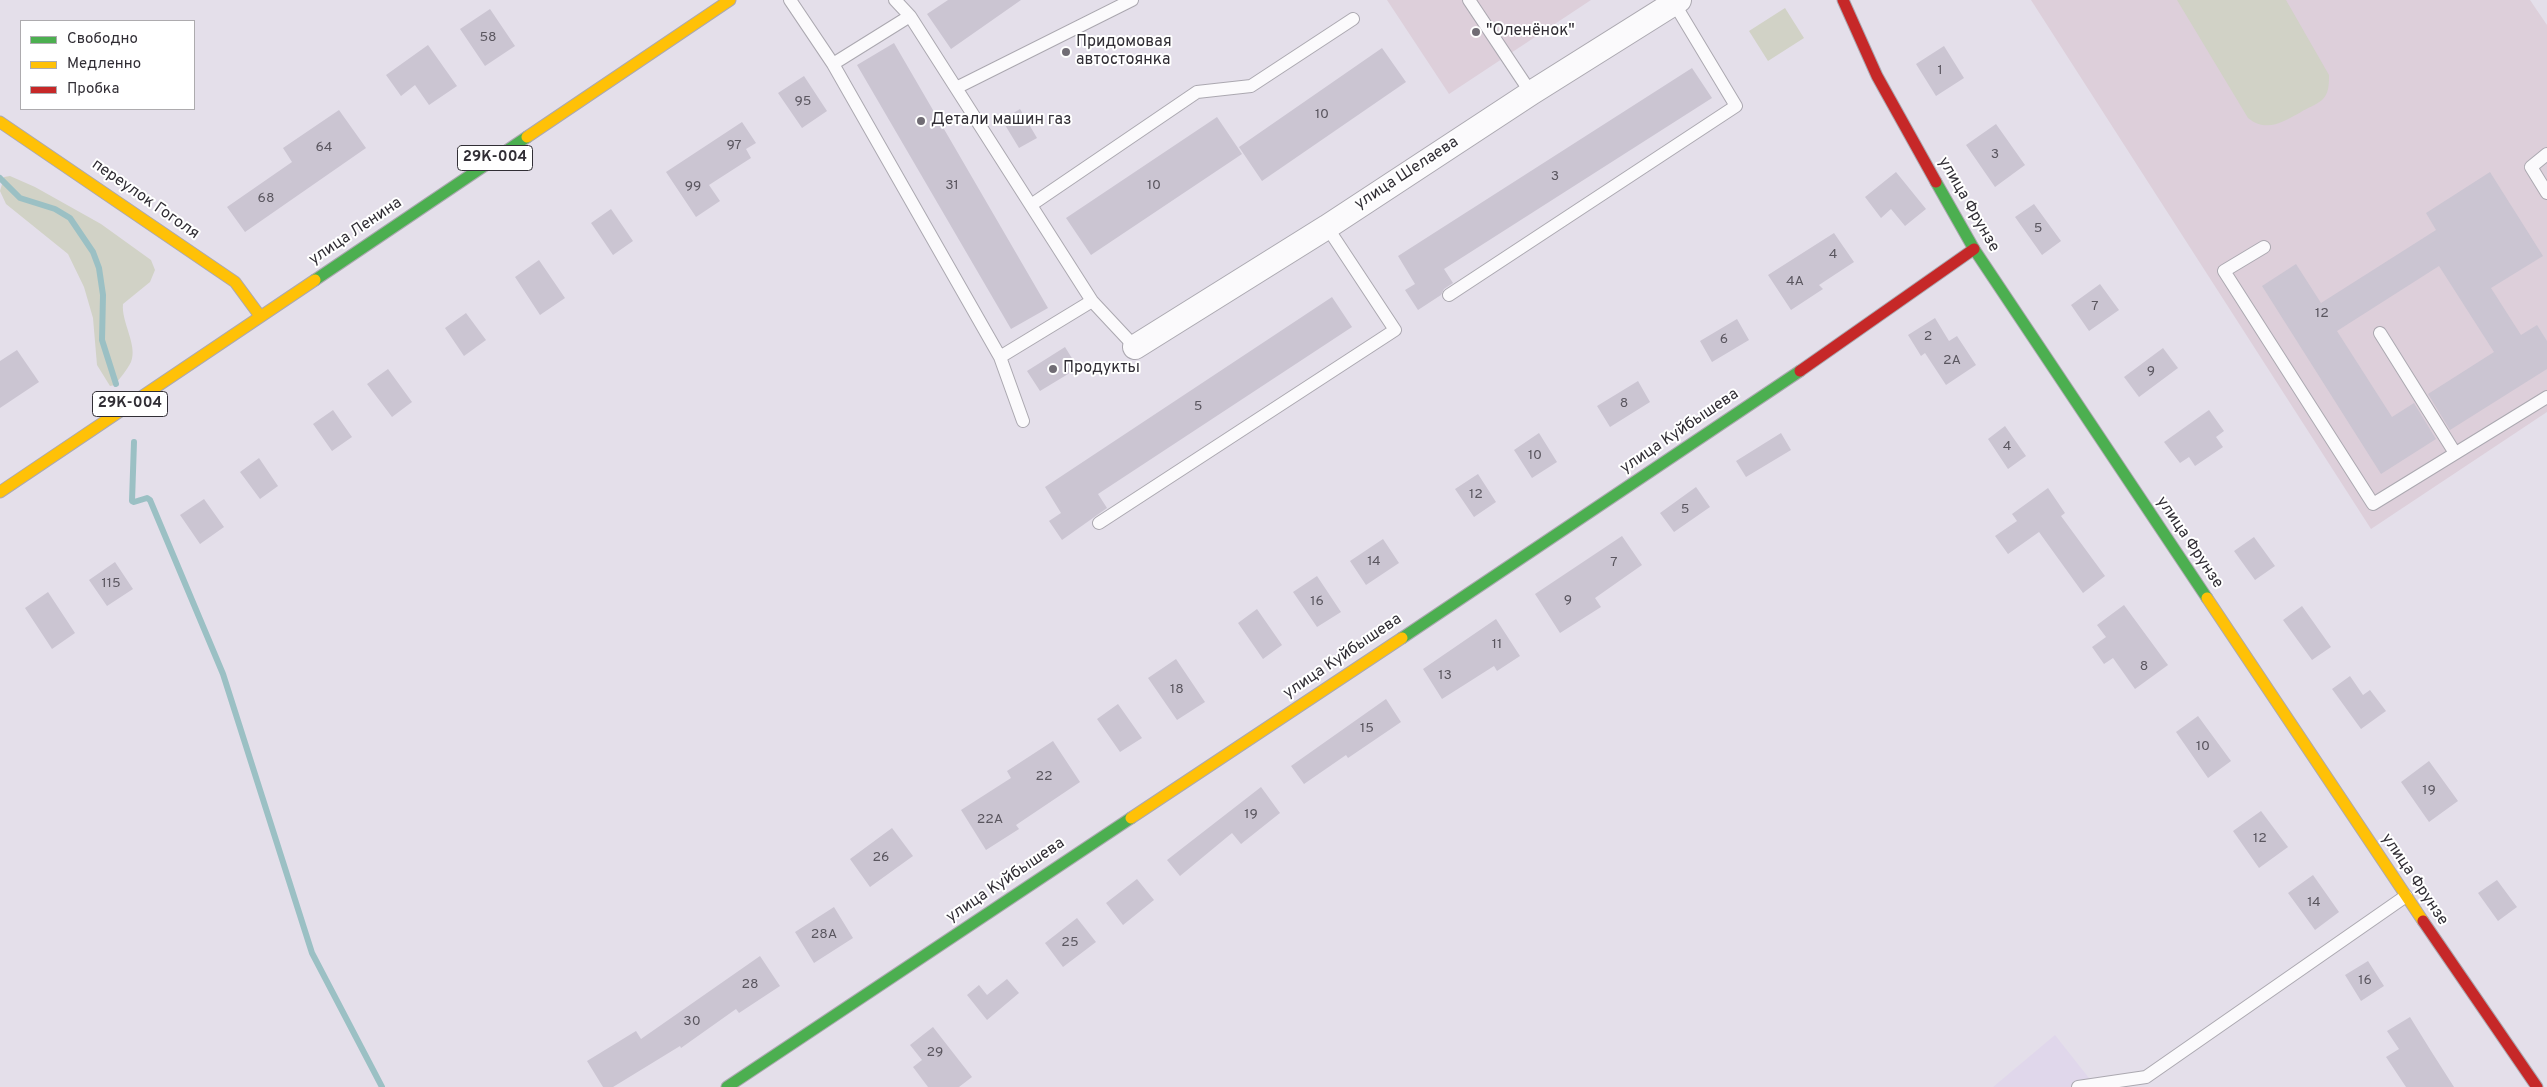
<!DOCTYPE html>
<meta charset="utf-8">
<style>
body{margin:0}
#map{position:relative;width:2547px;height:1087px;overflow:hidden;background:#e4dfea;font-family:Overpass,sans-serif}
canvas{display:block}
.legend{position:absolute;left:20px;top:20px;width:175px;height:90px;box-sizing:border-box;background:#fff;border:1px solid #adabae;margin:0;padding:6px 9px;list-style:none;font-size:15px;color:#312e35}
.legend li{display:flex;align-items:center;gap:10px;height:25px}
.legend b{width:25px;border:1px solid #adabae}
</style>
<div id="map">
<canvas width="2547" height="1087"></canvas>
<ul class="legend">
<li><b style="height:6px;background:#4caf50"></b>Свободно</li>
<li><b style="height:6px;background:#ffc107"></b>Медленно</li>
<li><b style="height:6px;background:#c62828"></b>Пробка</li>
</ul>
</div>
<script>
const ctx = document.querySelector('canvas').getContext('2d');
ctx.lineJoin = 'round';
function paint(path, color) { ctx.fillStyle = color; ctx.fill(path, 'evenodd'); }
function strokePath(path, color, width, dash) { ctx.strokeStyle = color; ctx.lineWidth = width; ctx.lineCap = dash ? 'butt' : 'round'; ctx.setLineDash(dash || []); ctx.stroke(path); }
function write(font, color, halo, rows, align = 'center') {
  ctx.font = font + ' Overpass,sans-serif'; ctx.lineWidth = 4; ctx.setLineDash([]); ctx.textBaseline = 'middle'; ctx.strokeStyle = halo; ctx.fillStyle = color; for (const [text, x, y, turn = 0] of rows) {
    ctx.save(); ctx.translate(x, y); ctx.rotate((+turn || 0) * Math.PI / 180); ctx.textAlign = isNaN(turn) ? turn : align; if (halo) ctx.strokeText(text, 0, 0); ctx.fillText(text, 0, 0); ctx.restore();
  }
}
paint(new Path2D(`
 M2055 1035 2096 1087H1993Z`), '#e0d7eb');
paint(new Path2D(`
 M1387 0H1591L1449 94Z
 M2031 0H2530L2547 25V412L2371 529Z`), '#ddcfda');
paint(new Path2D(`
 M2177 0H2286L2329 75C2329 84 2329 94 2322 100 2316 105 2307 108 2301 112 2283 122 2267 133 2248 118Z
 M1785 8 1804 38 1768 61 1749 31Z
 M10 176 35 187 101 224 151 260 155 270 150 282 123 304C121 322 138 345 131 362 127 370 120 378 115 385L110 386 97 365 93 318 84 287 68 254 6 204 0 191 4 177Z`), '#d1d2c6');
strokePath(new Path2D(`
 M0 178 20 198 55 209 70 218 93 252 99 268 103 295 102 340 116 384
 M134 442 132 501 134 502 147 498 150 500 223 674 312 953 382 1087`), '#9bc0c4', 6);
paint(new Path2D(`
 M948 0H1021L951 49 927 14Z
 M490 9 515 46 485 66 460 29Z
 M894 43 1048 308 1011 329 857 65Z
 M428 45 457 86 429 105 415 85 401 96 386 75Z
 M1944 46 1964 78 1936 96 1916 64Z
 M1382 48 1406 82 1262 181 1239 147Z
 M1692 68 1712 98 1444 269 1453 283 1444 289 1441 295 1418 310 1405 290 1415 284 1398 256Z
 M804 76 827 111 802 128 778 93Z
 M1020 109 1037 138 1019 148 1002 120Z
 M339 110 366 148 245 232 227 207 292 162 283 148Z
 M1217 117 1242 154 1091 255 1066 218Z
 M742 122 756 143 746 149 751 158 709 185 720 201 696 217 666 172Z
 M1996 124 2025 165 1995 187 1966 145Z
 M1896 172 1926 209 1905 226 1891 209 1881 218 1865 197Z
 M2490 172 2543 256 2491 288 2521 335 2537 325 2547 341V369L2450 430 2428 394 2494 352 2439 266 2337 331 2392 417 2414 403 2436 439 2381 474 2262 286 2296 264 2321 303 2436 230 2426 213Z
 M2034 204 2061 241 2042 255 2015 217Z
 M611 209 633 241 613 255 591 223Z
 M1834 233 1854 262 1819 285 1823 289 1791 310 1768 275Z
 M539 260 565 298 540 315 515 277Z
 M2100 284 2119 310 2089 331 2071 305Z
 M1332 297 1352 327 1098 494 1107 508 1062 540 1049 521 1061 513 1045 487Z
 M466 313 486 340 464 356 445 328Z
 M1935 318 1949 341 1957 336 1976 365 1946 385 1925 353 1921 356 1908 335Z
 M1737 319 1749 340 1712 362 1700 341Z
 M1065 347 1078 368 1040 391 1027 371Z
 M2163 348 2178 368 2139 397 2124 377Z
 M17 350 39 382 0 408V361Z
 M388 369 412 402 392 417 367 384Z
 M1638 381 1650 402 1610 427 1597 406Z
 M333 410 352 437 332 451 313 424Z
 M2209 410 2224 431 2216 437 2223 447 2195 466 2189 457 2180 463 2164 442Z
 M2005 426 2026 456 2008 469 1988 439Z
 M1539 433 1557 462 1532 478 1514 450Z
 M1781 433 1791 450 1746 477 1736 461Z
 M259 458 278 486 260 499 240 472Z
 M1478 474 1496 502 1474 517 1455 489Z
 M1696 487 1710 507 1674 532 1660 513Z
 M2048 488 2065 513 2061 516 2105 576 2083 593 2039 532 2008 554 1995 536 2017 521 2012 514Z
 M204 499 224 527 200 544 180 515Z
 M1622 536 1642 565 1595 598 1601 607 1560 633 1535 594Z
 M2254 537 2275 566 2255 580 2234 551Z
 M1383 539 1399 563 1366 585 1350 561Z
 M115 562 133 589 107 606 89 580Z
 M1317 576 1341 612 1317 627 1293 592Z
 M48 592 75 633 52 649 25 608Z
 M2124 605 2168 665 2135 689 2113 658 2104 664 2092 647 2106 637 2097 625Z
 M2302 606 2331 647 2312 660 2283 620Z
 M1257 609 1282 645 1263 659 1238 623Z
 M1496 619 1520 656 1497 671 1494 666 1442 699 1423 669Z
 M1176 659 1205 702 1177 720 1148 678Z
 M2350 676 2363 695 2370 690 2386 711 2361 729 2332 689Z
 M1386 699 1401 722 1348 758 1346 755 1304 784 1291 766Z
 M1118 704 1142 738 1120 752 1097 719Z
 M2198 716 2231 761 2208 778 2176 732Z
 M1053 741 1080 782 1016 825 1019 829 986 850 961 810 1011 778 1007 771Z
 M2429 761 2458 801 2429 822 2401 782Z
 M1261 787 1280 813 1241 844 1232 833 1180 876 1167 860Z
 M2261 811 2288 847 2259 868 2233 831Z
 M892 828 913 856 870 887 850 859Z
 M2313 875 2339 912 2315 930 2288 893Z
 M1137 879 1154 900 1123 925 1106 903Z
 M2497 880 2517 907 2498 921 2478 893Z
 M834 907 853 938 814 963 795 932Z
 M1077 918 1096 942 1063 967 1045 943Z
 M760 956 780 986 739 1013 736 1009 681 1048 680 1046 613 1087H603L587 1061 636 1031 641 1039Z
 M2368 961 2384 986 2361 1001 2345 975Z
 M1007 979 1019 993 987 1020 967 995 979 985 987 995Z
 M2410 1017 2431 1051 2454 1087H2406L2386 1057 2399 1049 2387 1031Z
 M933 1027 972 1077 959 1087H928L913 1067 922 1060 910 1045Z`), '#cbc5d2');
const lane = new Path2D(`
 M790 0 833 64 1000 357 1092 301
 M895 0 910 16 1092 301 1135 347
 M1469 0 1531 93
 M833 64 910 16
 M956 88 1132 0
 M2547 154 2531 167 2547 193
 M1031 205 1197 92 1251 86 1353 19
 M2264 247 2224 271 2373 504 2547 397
 M1449 295 1736 106 1674 3
 M2380 333 2455 453
 M1000 357 1023 421
 M1099 523 1395 330 1327 227
 M2078 1087 2146 1077 2406 896`);
const street = new Path2D(`
 M1135 347 1327 227 1531 93 1679 0`);
const fast = new Path2D(`
 M1936 182 1974 249 2207 598
 M315 280 527 137
 M1402 638 1800 371
 M727 1087 1131 818`);
const slow = new Path2D(`
 M0 122 235 282 260 316
 M527 137 730 0
 M0 492 315 280
 M2207 598 2423 921
 M1131 818 1402 638`);
const jam = new Path2D(`
 M1843 0 1877 76 1936 182
 M1800 371 1974 249
 M2423 921 2537 1087`);
strokePath(lane, '#aba8b0', 14);
strokePath(street, '#aba8b0', 26);
strokePath(fast, '#aba8b0', 13);
strokePath(slow, '#aba8b0', 13);
strokePath(jam, '#aba8b0', 13);
strokePath(lane, '#fbfafc', 12);
strokePath(street, '#fbfafc', 24);
strokePath(fast, '#4caf50', 11);
strokePath(slow, '#ffc107', 11);
strokePath(jam, '#c62828', 11);
for (const [x, y, r, color] of [
 [1476,32,5,"#706c74"],
 [1066,52,5,"#706c74"],
 [921,121,5,"#706c74"],
 [1053,369,5,"#706c74"]
]) { const dot = new Path2D(); dot.arc(x, y, r, 0, 2 * Math.PI); ctx.fillStyle = color; ctx.fill(dot); strokePath(dot, '#fff', 2); }
write('14px', '#5a565f', null, [
 ["58",488,38],
 ["1",1940,71],
 ["95",803,102],
 ["10",1322,115],
 ["97",734,146],
 ["64",324,148],
 ["3",1995,155],
 ["3",1555,177],
 ["31",952,186],
 ["10",1154,186],
 ["99",693,187],
 ["68",266,199],
 ["5",2038,229],
 ["4",1833,255],
 ["4А",1795,282],
 ["7",2095,307],
 ["12",2322,314],
 ["2",1928,337],
 ["6",1724,340],
 ["2А",1952,361],
 ["9",2151,372],
 ["8",1624,404],
 ["5",1198,407],
 ["4",2007,447],
 ["10",1535,456],
 ["12",1476,495],
 ["5",1685,510],
 ["14",1374,562],
 ["7",1614,563],
 ["115",111,584],
 ["9",1568,601],
 ["16",1317,602],
 ["11",1497,645],
 ["8",2144,667],
 ["13",1445,676],
 ["18",1177,690],
 ["15",1367,729],
 ["10",2203,747],
 ["22",1044,777],
 ["19",2429,791],
 ["19",1251,815],
 ["22А",990,820],
 ["12",2260,839],
 ["26",881,858],
 ["14",2314,903],
 ["28А",824,935],
 ["25",1070,943],
 ["16",2365,981],
 ["28",750,985],
 ["30",692,1022],
 ["29",935,1053]
]);
for (const [x, y, w] of [
 [495,158,75],
 [130,404,75]
]) { const box = new Path2D(); box.roundRect(x - w / 2, y - 12.5, w, 25, 4); ctx.fillStyle = '#fff'; ctx.fill(box); strokePath(box, '#312e35', 1); }
write('bold 15px', '#312e35', null, [
 ["29К-004",495,158],
 ["29К-004",130,404]
]);
write('16px', '#312e35', '#fff', [
 ["\"Оленёнок\"",1486,32],
 ["Придомовая",1076,43],
 ["автостоянка",1076,61],
 ["Детали машин газ",931,121],
 ["Продукты",1063,369]
], 'left');
write('16px', '#312e35', '#fff', [
 ["улица Шелаева",1407,174,-33],
 ["переулок Гоголя",145,200,35],
 ["улица Фрунзе",1968,205,60],
 ["улица Ленина",356,232,-34],
 ["улица Куйбышева",1680,432,-34],
 ["улица Фрунзе",2189,543,56],
 ["улица Куйбышева",1343,657,-34],
 ["улица Фрунзе",2414,880,56],
 ["улица Куйбышева",1006,881,-34]
]);
</script>
